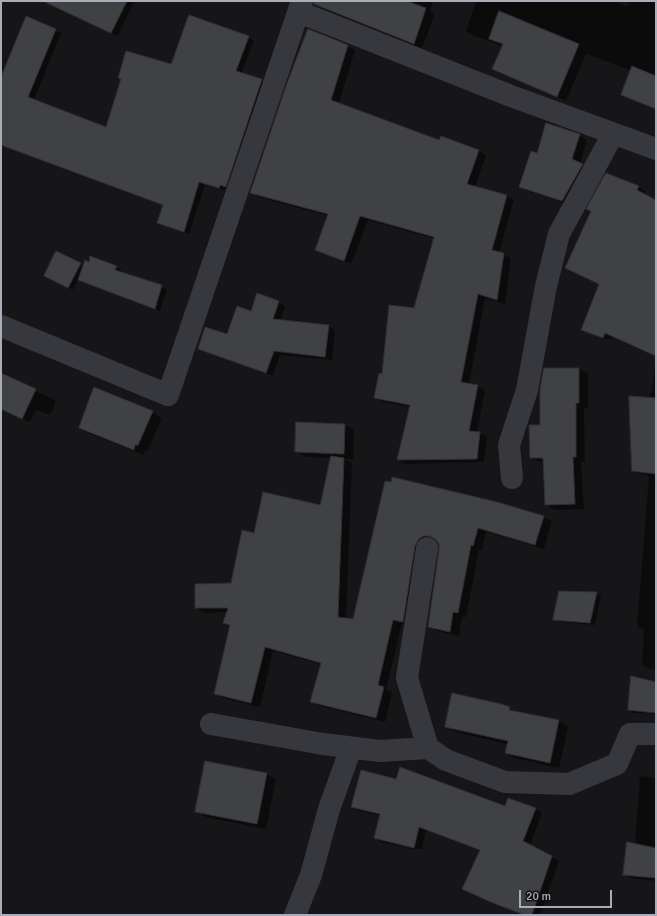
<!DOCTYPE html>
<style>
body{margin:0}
#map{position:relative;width:657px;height:916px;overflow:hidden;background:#161618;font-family:Signika,sans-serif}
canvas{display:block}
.frame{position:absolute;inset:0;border:2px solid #a8adb8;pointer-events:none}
.scale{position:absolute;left:519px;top:890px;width:93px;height:18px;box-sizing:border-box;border:2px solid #a8adb8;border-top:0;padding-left:5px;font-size:12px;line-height:14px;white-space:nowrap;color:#a8adb8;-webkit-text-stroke:3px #111113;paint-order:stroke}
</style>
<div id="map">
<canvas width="657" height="916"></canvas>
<div class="frame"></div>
<div class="scale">20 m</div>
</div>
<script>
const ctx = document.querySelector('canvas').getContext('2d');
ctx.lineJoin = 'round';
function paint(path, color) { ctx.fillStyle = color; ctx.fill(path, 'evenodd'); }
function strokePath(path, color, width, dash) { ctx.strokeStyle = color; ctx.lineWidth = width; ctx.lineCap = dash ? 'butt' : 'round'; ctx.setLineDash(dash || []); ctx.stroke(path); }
paint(new Path2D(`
 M74 1H134L118 36 75 16Z
 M320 1H433L430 11 435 14 422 48 327 10 318 5Z
 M476 1H614L627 6 629 1H656V110L622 94 632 71 586 54 566 101 502 73 503 46 474 36 466 31Z
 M55 30 61 33 34 100 106 128 122 80 119 78 171 65 248 37 254 41 241 74 267 83 231 189 225 188V190L205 185 189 234 158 223 164 206 1 145V75L2 76Z
 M309 30 355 50 339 103 440 141 441 137 479 151 486 155 475 187 507 196 514 200 499 253 511 258 505 304 485 298 469 384 478 386 485 390 477 432 487 437 484 462 405 464 398 460 410 407 383 402 376 397 383 375 415 309 435 239 368 220 351 264 316 250 329 216 258 197 251 193Z
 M579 135 587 140 580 164 590 169 571 205 528 191 520 187 538 154Z
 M638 187 645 191 644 195 656 201V356L613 336 612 339H603L585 331 600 284 566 268Z
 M80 264 84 266 116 267 121 270 120 273 167 289 160 311 78 279 73 290 50 279Z
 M278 302 285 306 280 321 328 326 335 330 332 360 280 355 273 376 199 348 228 335Z
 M655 368H656V670L650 669 642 665 644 630 637 626 649 476 640 474 633 470 650 398Z
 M579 369 588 374V408H584L585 462H581L584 509 555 510 546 505 544 462H539L531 457 541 426Z
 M1 374 56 401 50 415 36 410 30 422 1 409Z
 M152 412 162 418 148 450H145L144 455 90 434 80 428Z
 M345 425 354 430 353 459H343L352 463 346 619 353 620 386 482 543 517 552 521 544 549 486 532 482 550H479L466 617H462L459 636 437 631 429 626 440 550 437 540 432 541 411 626 402 624 386 689 392 693 385 722 320 706 311 702 322 665 273 651 260 707 223 698 215 693 231 626 224 622 227 612 205 613 196 608 232 584 255 534 321 506 331 458 306 457 296 451Z
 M596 593 601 595 595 625 559 622 554 620Z
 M656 683V714L634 713 629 710Z
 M509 708 518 713 559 721 568 727 559 768 515 758 506 753 508 744 455 732 446 727Z
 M266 774 276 779 266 829 206 817 196 811Z
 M640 776 656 778V881L631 878 625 874 635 844Z
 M352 807H506L535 809 542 813 530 845 559 861 540 915H523L471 893 480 851 426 830 422 849H412L382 842 375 838 380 816 360 811Z`), '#0007');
const building = new Path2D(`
 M43 1H127L111 33Z
 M314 1H407L426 8 414 44 314 4Z
 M499 11 579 44 557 97 492 69 503 44 489 39Z
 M189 15 249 36 236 71 262 79 226 187 220 185 219 188 199 182 184 232 157 223 163 205 1 145V77L26 16 56 29 28 97 106 127 121 79 118 78 126 51 171 64Z
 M308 29 348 45 331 100 439 140 441 136 479 150 467 184 507 195 492 250 504 253 497 300 478 294 461 382 478 385 469 431 480 432 477 459 397 460 410 405 374 398 379 373 382 374 389 305 414 308 434 237 360 216 344 261 315 250 328 214 250 193 286 86Z
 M632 66 656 76V109L621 95Z
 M546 123 580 134 572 159 583 164 562 201 519 187 531 151 537 153Z
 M606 173 639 186 637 190 656 200V356L605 333 603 338 581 330 599 284 565 268 591 211 586 209Z
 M56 251 81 263 68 288 44 276Z
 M90 256 117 266 115 270 162 285 155 309 78 280 85 260 89 262Z
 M257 293 279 301 273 319 329 325 325 357 274 351 266 373 198 349 205 327 227 334 237 306 251 311Z
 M544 368H579V403H576V457H573L575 504 545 505 543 458H530L529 425H540V389Z
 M1 373 36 389 22 419 1 409Z
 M94 387 153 411 138 445H135L134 450 79 428Z
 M629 396 656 398V474L632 471Z
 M296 422 345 424 344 454 295 452Z
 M331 456 344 458 338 617 353 619 385 481 391 482 392 477 497 502 544 516 535 545 478 528 473 546 471 545 458 613 453 612 450 632 428 627 439 550V544L435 539 429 536H423L418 540 415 546 403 622 393 620 378 685 384 687 376 718 310 702 321 663 265 647 251 703 214 694 230 625 223 623 228 608H195V584L231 583 242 530 254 533 263 492 320 505Z
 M559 591 597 592 590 623 553 620Z
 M631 676 656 682V713L628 710Z
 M452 693 501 704 510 707 509 710 559 720 550 763 505 753 508 741 445 727Z
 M205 761 267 773 257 824 195 812Z
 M400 767 505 806 508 798 536 808 523 841 552 856 532 915H525L493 903 462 889 480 850 419 827 414 848 374 838 380 814 351 807 361 770 396 779Z
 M627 842 656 848V878L623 875Z`);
paint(building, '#404145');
strokePath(building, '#303034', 1);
strokePath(new Path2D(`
 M299 12 511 96 656 149
 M1 326 168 395 302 1
 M512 478 509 445 527 390 546 286 559 234 613 134
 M427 548 407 678 428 748
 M211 724 323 744 380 751 428 748 446 760 505 782 569 784 617 764 630 734H656
 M295 915 311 875 329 809 351 748`), '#37383d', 22);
</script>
